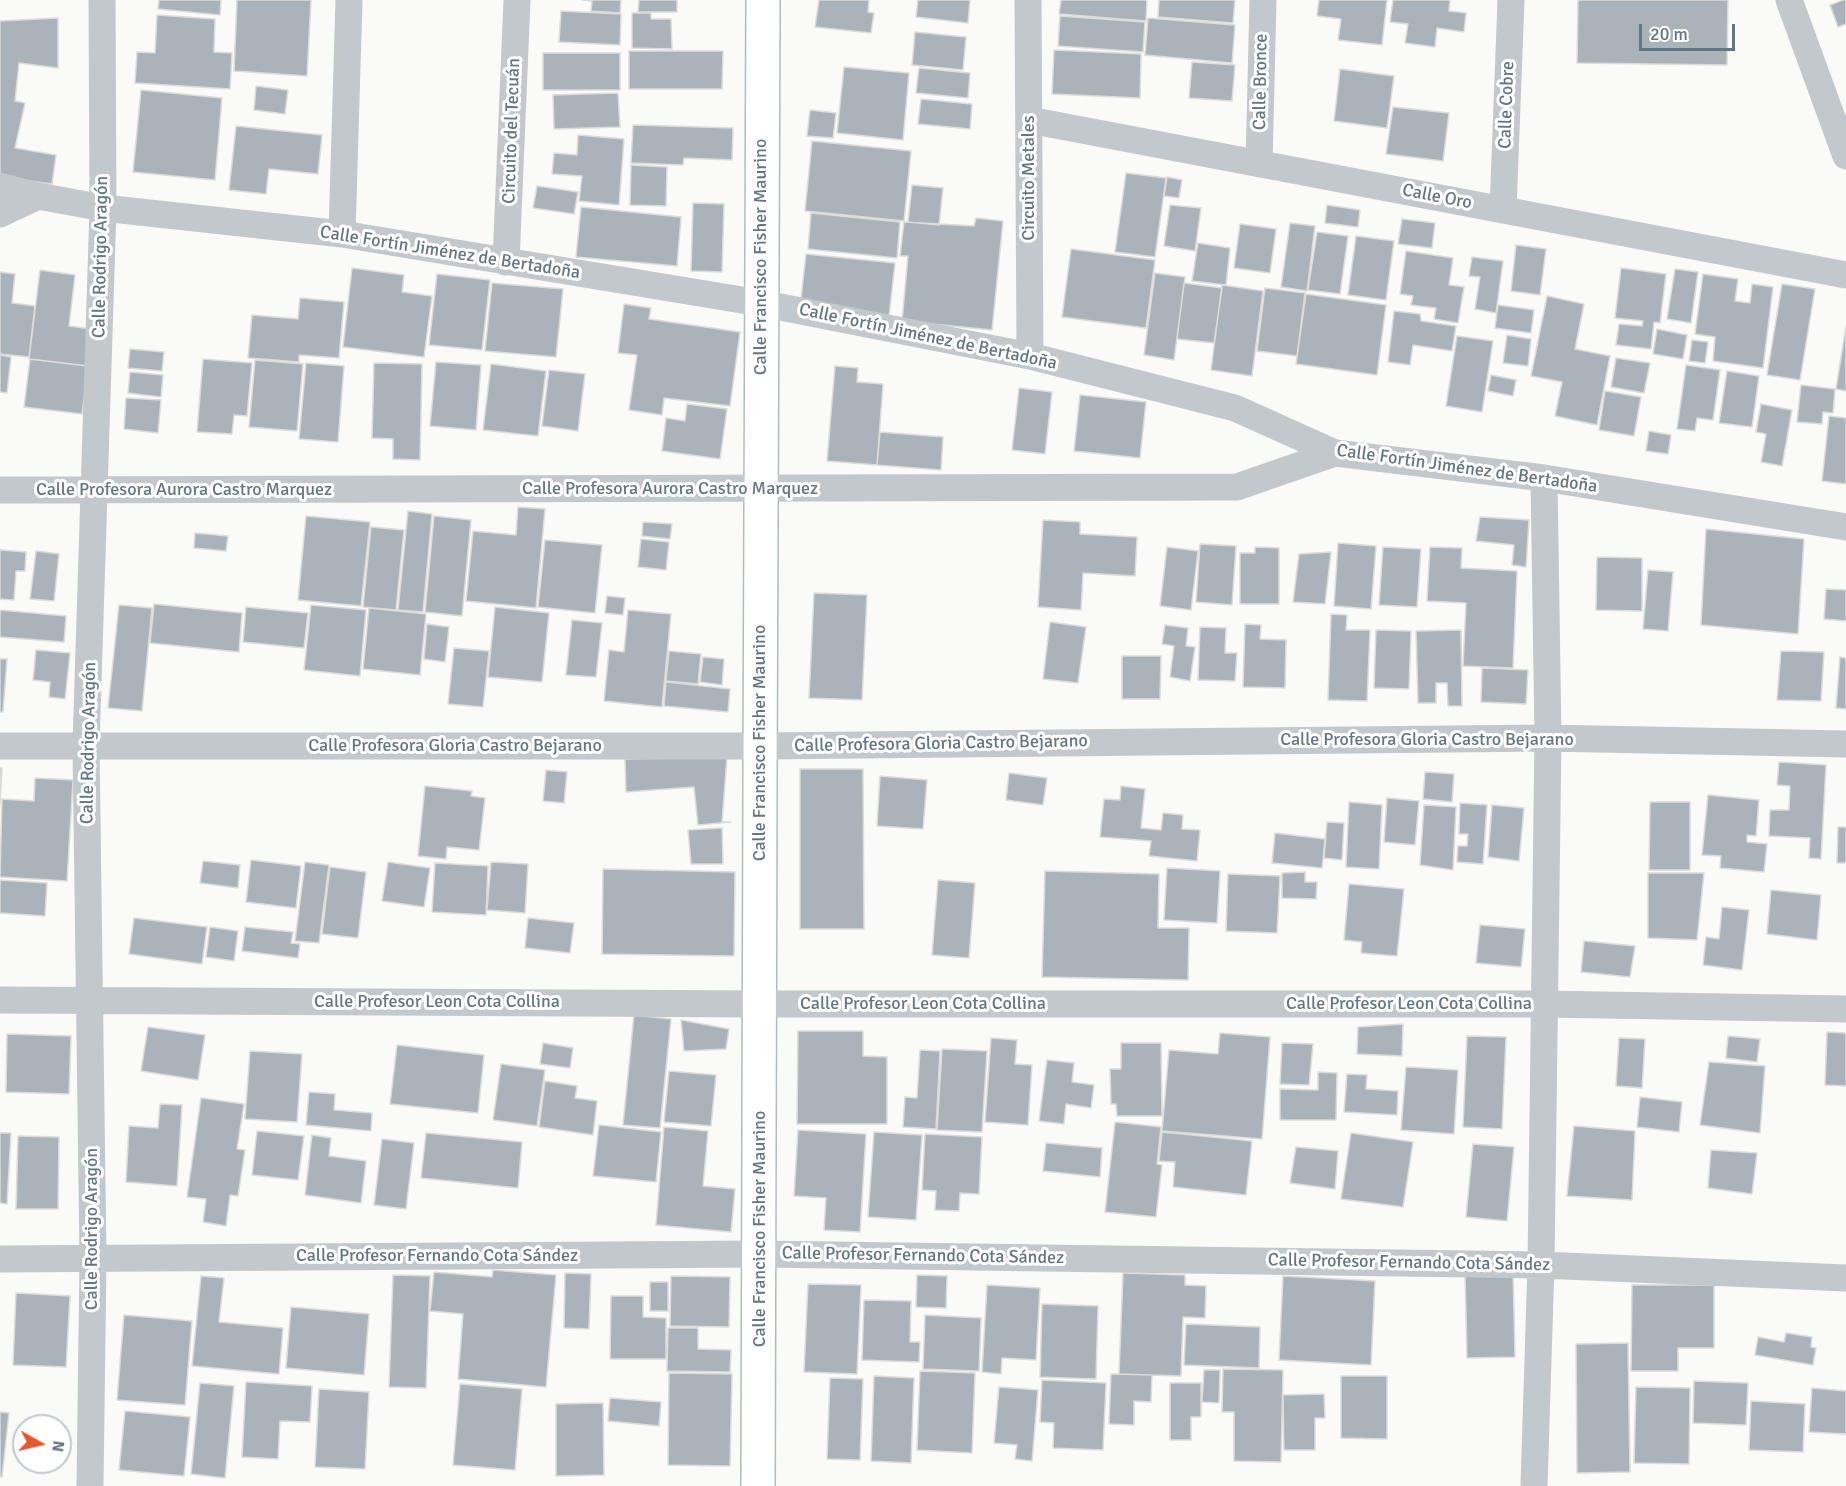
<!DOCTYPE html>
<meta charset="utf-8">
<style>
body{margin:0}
#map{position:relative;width:1846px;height:1486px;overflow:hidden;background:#fafaf8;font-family:Signika,sans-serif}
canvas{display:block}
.north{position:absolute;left:12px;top:1414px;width:60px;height:60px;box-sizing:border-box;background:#fff;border:2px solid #c1c8cd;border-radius:50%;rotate:98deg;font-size:16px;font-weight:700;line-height:24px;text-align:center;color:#657683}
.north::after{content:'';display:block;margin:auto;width:21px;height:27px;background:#e4572e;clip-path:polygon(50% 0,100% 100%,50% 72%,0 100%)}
.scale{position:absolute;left:1639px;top:24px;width:96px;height:27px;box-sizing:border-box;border:3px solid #657683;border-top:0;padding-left:8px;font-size:18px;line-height:21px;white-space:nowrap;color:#657683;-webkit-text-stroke:4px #fff;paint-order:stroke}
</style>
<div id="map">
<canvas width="1846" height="1486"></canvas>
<div class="north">N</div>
<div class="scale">20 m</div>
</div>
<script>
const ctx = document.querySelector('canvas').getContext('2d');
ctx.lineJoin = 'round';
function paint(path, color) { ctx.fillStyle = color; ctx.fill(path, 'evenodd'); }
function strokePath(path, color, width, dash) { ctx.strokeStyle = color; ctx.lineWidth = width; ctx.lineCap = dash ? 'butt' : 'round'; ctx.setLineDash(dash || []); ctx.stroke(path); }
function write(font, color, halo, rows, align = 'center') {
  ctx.font = font + ' Signika,sans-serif'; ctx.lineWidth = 6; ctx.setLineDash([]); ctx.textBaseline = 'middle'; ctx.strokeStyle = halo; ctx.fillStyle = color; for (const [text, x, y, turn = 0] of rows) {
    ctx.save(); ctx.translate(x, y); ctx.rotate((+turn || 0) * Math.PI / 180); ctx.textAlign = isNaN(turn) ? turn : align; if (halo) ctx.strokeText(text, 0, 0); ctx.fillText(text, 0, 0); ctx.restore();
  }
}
const building = new Path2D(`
 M159 0H221L220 15 158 9Z
 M237 0H311L307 76 234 71Z
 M583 0H621L620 13 591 11 592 1Z
 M639 0H677V12H638Z
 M819 0H869L868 12 874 13 871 33 815 27Z
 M918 0H970L968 23 916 17Z
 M1061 0H1147L1146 21 1059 14Z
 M1159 0H1235L1233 23 1158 17Z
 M1319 0H1387L1382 45 1338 40 1341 19 1317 16Z
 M1393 0H1450L1449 11 1466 13 1464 32 1437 28 1435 47 1405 43 1408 24 1390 22Z
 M1578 0H1728L1727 65 1577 63Z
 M1843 0H1846V24L1838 27 1830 5Z
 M561 11 621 14 620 45 559 42Z
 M632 13H651V19H671L672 49 632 48Z
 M157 15 215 19 214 52 232 53 230 89 135 83 137 52 155 53Z
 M1060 16 1145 22 1143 52 1058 46Z
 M58 18V68L19 63 15 101 25 103 15 148 56 155 52 184 0 177V21Z
 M1148 18 1235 25 1232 63 1145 55Z
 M915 32 966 37 963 70 912 65Z
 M1054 50 1141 54 1140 98 1052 94Z
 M629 51H723L722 89H629Z
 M543 53H620V90H543Z
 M1192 62 1235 65 1232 101 1189 98Z
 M844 67 909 73 903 140 837 133Z
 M919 68 970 73 968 98 916 93Z
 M1340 69 1394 76 1387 128 1334 121Z
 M256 86 288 90 285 114 254 110Z
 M141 90 222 98 215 180 133 172Z
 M618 93 620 127 554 129 553 95Z
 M921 99 972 104 970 129 918 124Z
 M1393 107 1449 113 1443 161 1386 154Z
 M810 110 836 113 833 138 807 136Z
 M633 125 733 128 732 160 684 158 683 165 631 163Z
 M236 126 322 135 318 174 269 169 266 194 229 190Z
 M578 135 624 139 619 205 579 201 582 176 552 174 554 153 577 155Z
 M812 141 911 151 904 221 805 211Z
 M631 165 667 167 666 206 630 205Z
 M1126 173 1166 178 1155 257 1115 252Z
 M1167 177 1182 180 1179 198 1164 196Z
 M912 185 943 188 939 225 908 222Z
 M537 186 578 192 574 214 533 208Z
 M693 203 724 204 722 272 691 271Z
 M1170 205 1201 208 1195 251 1164 246Z
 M1327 205 1360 210 1358 227 1325 223Z
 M581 207 681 217 677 266 576 257Z
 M811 213 900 222 897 258 808 249Z
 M976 218 1003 221 992 330 902 321 908 256H900L904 222 974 226Z
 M1402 219 1435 223 1432 248 1398 244Z
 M1290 223 1315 226 1307 291 1281 287Z
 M1240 224 1276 229 1270 273 1234 268Z
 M1317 232 1348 236 1340 294 1308 290Z
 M1356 236 1394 241 1386 300 1348 295Z
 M1198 243 1230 248 1226 285 1192 281Z
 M1516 245 1546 249 1540 295 1511 291Z
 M1071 249 1155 260 1146 328 1062 317Z
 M1406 251 1453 258 1449 285 1464 287 1458 323 1434 319 1436 308 1411 305 1413 296 1400 294Z
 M806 254 895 263 889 316 800 307Z
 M1472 257 1503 261 1496 313 1475 309 1480 277 1469 276Z
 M352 268 404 275 402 292 432 296 424 357 343 347Z
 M1621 268 1666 274 1660 323 1654 322 1651 349 1616 345 1619 324 1642 326 1643 321 1615 318Z
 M1675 269 1698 272 1691 323 1667 319Z
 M40 270 75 275 69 326 91 329 87 366 29 359Z
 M0 272 15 274 12 303 35 306 29 357 0 354Z
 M1155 273 1185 277 1174 360 1144 355Z
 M437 274 490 280 482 350 429 345Z
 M1703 274 1738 279 1735 301 1750 303 1752 284 1773 287 1763 368 1713 361 1715 337 1695 334Z
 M492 283 563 289 556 357 485 351Z
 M1184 283 1222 288 1214 343 1177 339Z
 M1782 284 1815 289 1800 380 1767 375Z
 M1222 285 1263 291 1252 376 1211 370Z
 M1265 288 1305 293 1297 356 1257 351Z
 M1306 294 1386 305 1377 375 1296 364Z
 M1547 296 1584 304 1575 349 1610 356 1597 425 1555 416 1562 382 1531 376Z
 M300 298 344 302 339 358 299 355V362L248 358 252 315 298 319Z
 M624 304 651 308 649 319 740 332 730 406 664 398 662 415 629 410 637 355 618 353Z
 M1498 305 1534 310 1531 333 1495 328Z
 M1394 311 1420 314 1421 321 1456 326 1452 351 1413 345 1410 365 1388 362Z
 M1846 326V391L1836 389Z
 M1657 329 1687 335 1683 359 1653 354Z
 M1507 335 1531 339 1528 366 1503 363Z
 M1457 336 1493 341 1482 412 1446 406Z
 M1692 340 1708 342 1705 363 1689 361Z
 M130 349 164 352 162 371 128 368Z
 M0 355 11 357 7 393 0 392Z
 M1616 358 1650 363 1644 393 1611 387Z
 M30 359 88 366 82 414 24 407Z
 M203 359 252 363 247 416 234 415 232 434 197 432Z
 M255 360 303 364 297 431 249 427Z
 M436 362 481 365 476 430 430 426Z
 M306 363 344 366 338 442 299 439Z
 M374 363 422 364 420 460 393 459V439L372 438Z
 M491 364 546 371 538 436 483 430Z
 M1686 365 1720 370 1713 420 1697 418 1695 431 1677 429Z
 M835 366 858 368 857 382 883 384 877 465 827 461Z
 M549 370 585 374 578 431 542 426Z
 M1727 371 1759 376 1752 427 1719 423Z
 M130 372 163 375 161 397 128 393Z
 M1491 375 1516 380 1513 396 1488 391Z
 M1801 385 1835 389 1833 413 1823 412 1822 424 1797 422Z
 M1019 388 1052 392 1045 454 1012 450Z
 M1605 391 1641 397 1634 436 1599 430Z
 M1080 395 1146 402 1140 458 1074 451Z
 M126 398 161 400 158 433 124 429Z
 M687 404 727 409 720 459 662 451 666 418 685 421Z
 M1761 404 1792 410 1782 466 1761 462 1766 434 1756 432Z
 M1829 416 1846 418V484L1822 481Z
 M1649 431 1671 435 1668 454 1646 451Z
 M880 432 943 437 941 470 877 465Z
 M518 507 545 509 536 608 466 601 473 531 516 535Z
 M408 511 432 514 423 612 398 610Z
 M306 516 370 522 361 606 298 600Z
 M434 516 471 520 462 616 425 612Z
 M1480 517 1529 520 1526 567 1512 565 1514 545 1476 541Z
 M1043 520 1080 522V534L1137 537 1135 576 1083 573 1081 610 1038 607Z
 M643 522 672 524 670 539 642 536Z
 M371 527 404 530 396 610 363 607Z
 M1706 529 1804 539 1798 634 1701 625Z
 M195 533 228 536 226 551 194 548Z
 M641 539 669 542 666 570 638 567Z
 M545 540 602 545 595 613 538 607Z
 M1338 543 1376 546 1371 609 1334 606Z
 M1200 544 1236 546 1232 605 1196 602Z
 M1167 547 1198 551 1191 610 1160 606Z
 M1255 547 1279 548V604H1240V553H1255Z
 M1383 547 1421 549 1417 607 1379 605Z
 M1430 547 1462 548 1461 568 1517 571 1513 668 1463 666 1466 603 1427 601Z
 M0 550 26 552 25 571H16L14 600 0 599Z
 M36 551 59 554 54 601 30 599Z
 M1331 552 1325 604 1293 602 1299 554Z
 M1597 557 1642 558V611L1596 610Z
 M1648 570 1673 572 1668 631 1643 629Z
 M1826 589 1846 590V621L1824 619Z
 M814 593 867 595 862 700 809 698Z
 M607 596 625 598 623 615 605 613Z
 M154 604 242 613 239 652 150 643Z
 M119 605 152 608 142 711 108 708Z
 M311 605 366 610 360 676 304 670Z
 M246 607 308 613 304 648 243 642Z
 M495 607 549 613 542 682 488 677Z
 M369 608 426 614 420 675 363 669Z
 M0 610 66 616 64 642 0 637Z
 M628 610 671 614 662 707 604 701 609 650 624 652Z
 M1331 614 1347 615 1346 630H1370L1367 701 1328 700Z
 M572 620 602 623 596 677 566 675Z
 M1050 622 1086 627 1078 683 1043 679Z
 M427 624 449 627 445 662 424 659Z
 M1245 624 1261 625 1260 639 1286 640 1285 688 1243 687Z
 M1165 625 1188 628 1186 646 1195 647 1190 681 1170 677 1174 646 1162 644Z
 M1200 627 1226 628 1225 653H1237L1235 681 1198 680Z
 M1376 630 1411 631 1409 689 1374 688Z
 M1461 630 1462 706H1448L1447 683H1436V703H1418L1416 631Z
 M454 648 489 651 483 707 448 704Z
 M36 650 70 653 65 699 49 697 50 682 33 680Z
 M669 651 701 654 698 684 666 681Z
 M1781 651 1824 652 1821 701 1777 700Z
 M1122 656H1161L1160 699H1122Z
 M703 657 724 659 722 685 700 682Z
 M1840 657 1846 658V709L1836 708Z
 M0 659H7L3 712H0Z
 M1482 668 1528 670 1526 704 1481 702Z
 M666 682 730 689 728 712 664 706Z
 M727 757 722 822H731L698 825 694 787 626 792 625 759Z
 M1779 762 1826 765 1821 859 1809 858 1810 838 1769 836 1770 810H1789L1790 786 1777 785Z
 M0 768H2L0 804Z
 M800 769H863L864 929H800Z
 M546 770 567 772 564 803 543 801Z
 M1425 772 1454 774 1452 802 1423 799Z
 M1009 773 1047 778 1043 805 1006 800Z
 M880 776 927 780 923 829 877 826Z
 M35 778 73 780 67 881 0 877 2 799 34 801Z
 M425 786 472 791 471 796 485 798 479 850 447 847 446 859 418 856Z
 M1121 786 1145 789 1141 828 1161 830 1163 813 1183 815 1182 829 1200 830 1197 861 1149 856 1151 841 1100 837 1104 799 1120 800Z
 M1708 795 1759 800 1756 836 1747 835V842L1767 844 1764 872 1720 868 1721 856 1702 855Z
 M1387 798 1419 801 1415 845 1384 842Z
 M1349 802 1382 805 1379 869 1346 867Z
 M1650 802H1690V870H1649Z
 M1460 803 1487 805 1483 864 1457 862 1458 846H1467L1468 834H1459Z
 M1424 805 1456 807 1453 870 1420 865Z
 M1492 805 1524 808 1519 861 1488 857Z
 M1327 822 1344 823 1342 860 1324 858Z
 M1838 827H1846V863H1837Z
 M722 828 723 864H691L688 830Z
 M1275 833 1325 839 1322 868 1272 863Z
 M251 860 301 866 296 908 246 902Z
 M203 861 240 865 238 888 200 883Z
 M305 862 329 865 319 943 295 941Z
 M388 862 430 868 424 907 382 901Z
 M491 862 528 864 525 913 487 910Z
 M435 863 488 866 486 915 432 912Z
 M330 867 366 872 358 938 322 934Z
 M1167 868 1220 871 1217 923 1164 920Z
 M603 869 735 872 734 956 602 954Z
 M1045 871 1159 874 1158 928H1189L1188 980 1042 977Z
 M1305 872V882H1317L1316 899 1282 898V873Z
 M1648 873H1704L1697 940 1648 938Z
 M1228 874 1280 876 1277 933 1226 931Z
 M0 880 47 883 45 916 0 913Z
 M938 880 975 883 969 958 932 955Z
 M1349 884 1404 889 1397 956 1361 953 1362 942 1344 940Z
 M1771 890 1821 895 1817 940 1767 934Z
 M1722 907 1749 910 1742 970 1703 965 1706 937 1719 939Z
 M134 918 207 927 202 964 129 954Z
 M528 918 574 923 570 953 525 948Z
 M1480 925 1525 929 1521 967 1476 963Z
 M210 927 238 931 234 961 206 957Z
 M245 927 293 932 291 943 300 944 298 958 242 951Z
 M1584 941 1635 946 1630 977 1581 972Z
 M634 1015 671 1019 660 1128 623 1125Z
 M681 1020 729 1029 726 1049 684 1051Z
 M1403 1024 1402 1056 1357 1054 1358 1027Z
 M148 1027 205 1035 198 1080 141 1071Z
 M798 1031H863V1056L887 1057V1124H797Z
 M1827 1032 1846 1033V1086L1825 1085Z
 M1220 1033 1270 1037 1262 1139 1162 1131 1169 1050 1218 1054Z
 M7 1034 71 1036 69 1094 6 1092Z
 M1467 1036 1506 1037 1502 1129 1463 1127Z
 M1728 1036 1760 1039 1757 1062 1726 1058Z
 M991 1038 1017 1040 1015 1064 1032 1065 1028 1125 985 1122Z
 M1619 1038 1645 1039 1642 1088 1616 1086Z
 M543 1043 573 1048 570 1068 540 1064Z
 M1121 1043H1161L1162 1116H1117L1116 1104H1111L1110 1069H1121Z
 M1282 1043 1313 1044 1309 1085 1280 1084Z
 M397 1045 484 1055 478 1113 390 1104Z
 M942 1049 987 1051 982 1132 937 1130Z
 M920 1050 940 1051 936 1129 903 1127 905 1097 917 1098Z
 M250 1051 302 1054 297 1122 245 1119Z
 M1047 1060 1074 1063 1072 1082 1094 1085 1091 1108 1066 1104 1064 1124 1039 1121Z
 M1709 1062 1765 1066 1760 1133 1700 1125Z
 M501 1064 545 1070 537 1126 493 1120Z
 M1406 1067 1458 1070 1454 1134 1401 1130Z
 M669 1071 716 1075 711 1126 664 1122Z
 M1318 1072 1337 1073 1336 1120H1280V1089L1318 1090Z
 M1347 1074 1367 1075 1366 1089 1398 1091 1397 1115 1344 1112Z
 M545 1081 577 1086 575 1098 597 1101 593 1135 539 1127Z
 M309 1092 335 1094 334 1110 372 1113 371 1131 306 1125Z
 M1640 1097 1682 1102 1679 1132 1637 1127Z
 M201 1098 244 1104 237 1149 245 1150 238 1196 230 1195 226 1226 203 1222 206 1199 187 1197Z
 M160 1104 182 1105 177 1186 126 1182 129 1126 158 1128Z
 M1115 1122 1161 1127 1157 1164 1162 1165 1156 1217 1105 1212Z
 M599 1125 661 1132 656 1182 593 1176Z
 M1574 1126 1635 1131 1632 1200 1567 1196Z
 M664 1127 708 1131 703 1186 735 1189 731 1232 656 1225Z
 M798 1130 866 1134 860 1232 824 1230 826 1198 794 1196Z
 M257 1131 304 1136 298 1180 252 1175Z
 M874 1132 922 1135 916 1220 868 1217Z
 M1162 1132 1252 1141 1246 1195 1173 1187 1175 1162 1159 1161Z
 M0 1133H11L7 1204 0 1203Z
 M426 1133 522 1142 518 1188 421 1178Z
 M1351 1133 1413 1142 1403 1207 1341 1199Z
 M925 1134 982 1137 979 1194 960 1193 959 1211 935 1210 936 1191 922 1190Z
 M312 1135 331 1138 329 1156 366 1161 361 1203 305 1195Z
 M18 1136 59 1137 58 1209H16Z
 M382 1139 414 1143 406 1209 374 1205Z
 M1046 1143 1102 1148 1100 1177 1043 1171Z
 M1473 1144 1514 1147 1507 1221 1466 1217Z
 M1296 1147 1338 1151 1335 1189 1290 1183Z
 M1711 1150 1757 1153 1752 1194 1708 1188Z
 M493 1270 556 1275 546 1387 458 1379 463 1314 430 1311 434 1272 492 1277Z
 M1513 1271 1515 1357 1467 1358 1465 1273Z
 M565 1273 591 1274 589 1329 564 1328Z
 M1123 1273 1185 1275V1285L1206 1286 1205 1318 1183 1317 1181 1376 1119 1374Z
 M393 1275 430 1276 426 1388 389 1387Z
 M917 1275 947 1276 946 1308 916 1307Z
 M201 1276 224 1278 219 1322 283 1328 279 1374 192 1366Z
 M671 1276 730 1277 729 1327 670 1326Z
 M1283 1276 1375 1281 1371 1365 1279 1360Z
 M650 1282H668V1311H650Z
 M808 1284 861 1285 857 1374 804 1372Z
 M987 1285 1040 1288 1036 1360 1002 1358 1001 1374 982 1372Z
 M1632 1285H1714V1348H1678V1371H1631Z
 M16 1293 70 1296 66 1367 13 1365Z
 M611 1296H643V1317L666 1318V1359H610Z
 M864 1300 911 1301 910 1342H920L919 1362 862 1360Z
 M1042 1304 1098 1306 1096 1379 1040 1377Z
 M291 1307 369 1314 364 1375 286 1368Z
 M124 1315 192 1321 185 1405 117 1400Z
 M925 1315 981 1318 979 1371 923 1369Z
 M1186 1324 1260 1327 1259 1368 1184 1365Z
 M668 1328H698V1349L731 1350 730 1372 667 1371Z
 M1786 1333 1812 1337 1811 1347 1816 1348 1813 1365 1755 1355 1758 1337 1784 1342Z
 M1628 1343 1630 1472 1577 1473 1576 1344Z
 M1223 1369 1283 1370 1281 1462 1234 1461V1412H1222Z
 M1204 1370H1220L1219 1403 1202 1402Z
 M920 1371 975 1373 972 1453 917 1450Z
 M669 1373 732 1374 730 1466 668 1465Z
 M1111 1374 1152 1375 1151 1402 1134 1401V1425L1109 1424Z
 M874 1376 914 1378 911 1463 871 1461Z
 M1341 1376H1387V1439L1341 1438Z
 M830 1378 863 1379 860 1460 827 1459Z
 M1042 1380 1106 1383 1103 1450 1053 1448 1054 1423 1040 1422Z
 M1694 1381 1748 1383 1746 1425 1693 1423Z
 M246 1382 312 1386 310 1422 280 1421 278 1459 242 1457Z
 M200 1383 234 1386 225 1478 191 1474Z
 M1170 1383H1201V1417H1191V1440H1170Z
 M460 1384 522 1389 515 1470 453 1465Z
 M999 1387 1038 1390 1032 1461 1015 1459 1017 1445 994 1443Z
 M1636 1387 1690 1388 1689 1464 1634 1463Z
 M1812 1388 1846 1391V1434L1809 1432Z
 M319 1389 369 1392 365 1469 315 1467Z
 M1324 1394 1325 1418H1315V1450H1284L1283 1395Z
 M610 1398 661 1402 659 1426 608 1421Z
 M1751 1401 1805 1404 1803 1452 1749 1450Z
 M603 1403 604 1475 556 1476V1404Z
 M125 1411 190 1417 184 1476 119 1470Z
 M0 1412 9 1413 2 1477H0Z`);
paint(building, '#aab3b9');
strokePath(building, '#dcdcda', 1.5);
const secondary = new Path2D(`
 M758 1486C762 991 758 495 763 0`);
strokePath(secondary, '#b3babf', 36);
strokePath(new Path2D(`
 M1028 0 1030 356
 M1789 0 1846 156
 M1029 120 1846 275
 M1259 164 1263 0
 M0 186 38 196 103 208 342 234 760 303 1030 356 1235 408 1335 453 1544 478 1846 527
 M1503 210 1511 0
 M0 214 38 196
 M342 234 349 0
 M506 262 517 0
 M0 490 1237 487 1335 453
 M0 746H761L1548 738 1846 744
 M0 1000 761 1004H1543L1846 1009
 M0 1259 760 1254 1541 1265 1846 1278
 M90 1486 93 1258 86 745 103 208 102 0
 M1534 1486 1541 1265 1548 738 1544 478`), '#c3c8cc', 27);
strokePath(secondary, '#fff', 33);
write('18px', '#657683', '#fff', [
 ["Calle Bronce",1261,82,-89],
 ["Calle Cobre",1507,105,-88],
 ["Circuito del Tecuán",512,131,-88],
 ["Circuito Metales",1029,178,-90],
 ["Calle Oro",1437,197,11],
 ["Calle Fortín Jiménez de Bertadoña",450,253,9],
 ["Calle Rodrigo Aragón",101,257,-89],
 ["Calle Francisco Fisher Maurino",761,257,-90],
 ["Calle Fortín Jiménez de Bertadoña",928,337,12],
 ["Calle Fortín Jiménez de Bertadoña",1467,469,8],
 ["Calle Profesora Aurora Castro Marquez",670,489],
 ["Calle Profesora Aurora Castro Marquez",184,490],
 ["Calle Profesora Gloria Castro Bejarano",1427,740],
 ["Calle Rodrigo Aragón",89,743,-89],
 ["Calle Francisco Fisher Maurino",760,743,-90],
 ["Calle Profesora Gloria Castro Bejarano",941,744,-1],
 ["Calle Profesora Gloria Castro Bejarano",455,746],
 ["Calle Profesor Leon Cota Collina",437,1002],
 ["Calle Profesor Leon Cota Collina",923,1004],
 ["Calle Profesor Leon Cota Collina",1409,1004],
 ["Calle Rodrigo Aragón",92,1229,-90],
 ["Calle Francisco Fisher Maurino",760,1229,-90],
 ["Calle Profesor Fernando Cota Sández",437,1256],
 ["Calle Profesor Fernando Cota Sández",923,1256,1],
 ["Calle Profesor Fernando Cota Sández",1409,1263,1]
]);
</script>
